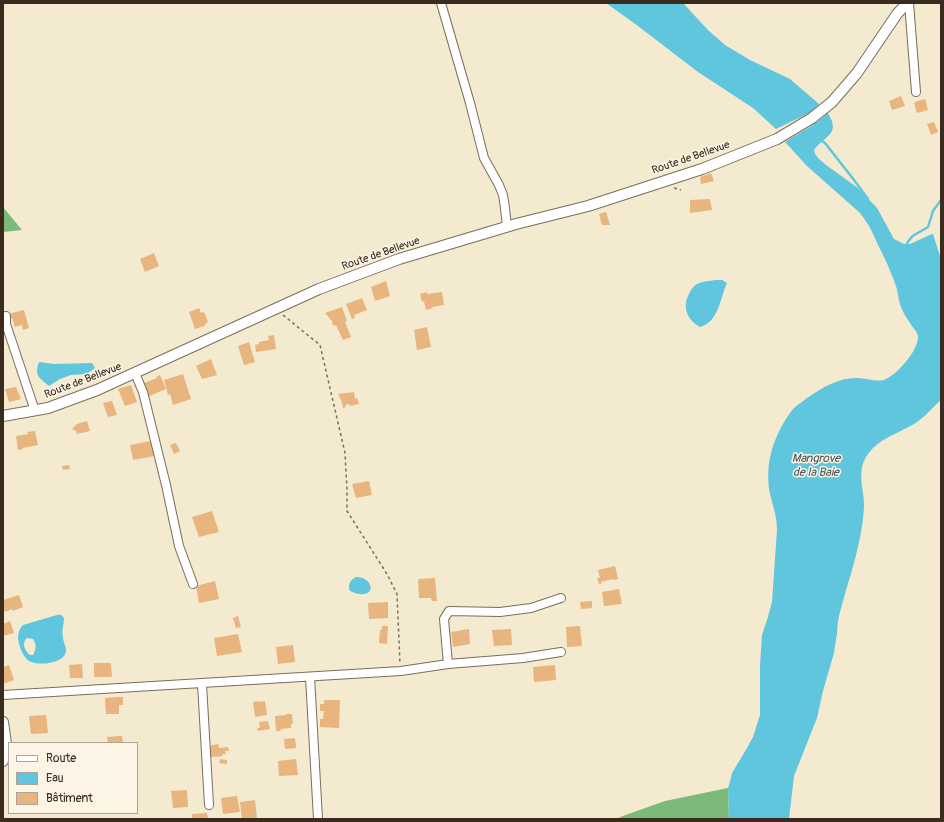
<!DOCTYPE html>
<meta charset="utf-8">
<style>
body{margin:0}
#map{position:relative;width:944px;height:822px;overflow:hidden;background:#f3ead0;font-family:Pangolin,sans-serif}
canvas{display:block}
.frame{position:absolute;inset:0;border:4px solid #3b2a1e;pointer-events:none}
.legend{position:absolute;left:8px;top:742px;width:130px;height:72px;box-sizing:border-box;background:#fcf5e5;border:1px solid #afa495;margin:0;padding:5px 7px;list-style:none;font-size:12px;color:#3b2a1e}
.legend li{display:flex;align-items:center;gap:8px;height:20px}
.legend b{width:20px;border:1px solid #afa495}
</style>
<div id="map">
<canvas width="944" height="822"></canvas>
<div class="frame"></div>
<ul class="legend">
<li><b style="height:5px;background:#fff"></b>Route</li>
<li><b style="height:11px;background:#60c6dd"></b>Eau</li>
<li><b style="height:11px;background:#e7b57d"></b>Bâtiment</li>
</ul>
</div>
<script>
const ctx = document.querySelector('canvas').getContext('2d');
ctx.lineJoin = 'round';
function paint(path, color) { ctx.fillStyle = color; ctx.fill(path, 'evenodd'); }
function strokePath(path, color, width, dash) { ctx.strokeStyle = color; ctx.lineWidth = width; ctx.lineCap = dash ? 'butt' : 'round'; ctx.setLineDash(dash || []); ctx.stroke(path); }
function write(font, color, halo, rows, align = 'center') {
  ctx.font = font + ' Pangolin,sans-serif'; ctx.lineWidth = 3; ctx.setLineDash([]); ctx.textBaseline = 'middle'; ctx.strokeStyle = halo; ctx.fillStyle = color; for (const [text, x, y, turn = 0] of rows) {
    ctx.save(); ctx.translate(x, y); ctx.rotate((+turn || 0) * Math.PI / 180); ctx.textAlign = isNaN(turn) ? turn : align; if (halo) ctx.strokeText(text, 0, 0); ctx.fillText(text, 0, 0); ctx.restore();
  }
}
paint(new Path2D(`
 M3 207 22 230 3 232Z
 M728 788 729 819H618L620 817 665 801Z`), '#7cba7a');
paint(new Path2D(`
 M606 3H683L708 30 725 45 750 60 790 79 819 104 812 112 817 122 828 113C841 135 825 135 814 150L815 154 819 159 826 165 858 188 877 208 894 239 904 244H910L932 234H933L941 259V400C932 408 924 418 914 424 897 434 880 438 868 454 855 472 865 489 864 508 862 543 849 578 840 612L838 621 837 633 834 653 823 691 817 718 794 776 789 819H729L728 788 731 778 732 773 747 748 753 737 760 715V665L762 635 767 620 772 602 777 530C777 517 773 506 770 494 764 463 774 434 793 409 797 405 803 401 807 398 824 387 837 378 857 378 864 378 877 382 884 380 897 375 919 350 918 336 917 331 912 327 910 323 906 317 902 311 900 304 898 298 898 292 896 286 891 272 885 258 878 245 873 233 868 223 860 213L807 166 785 142 813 125 807 114 776 129 753 108 698 72 638 26Z
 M716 280H722L727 283C720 298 719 322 700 327 687 320 682 307 689 294 691 290 693 286 697 284 703 281 710 281 716 280Z
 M39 362 54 364 92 363 95 368 87 374 71 375 60 379 49 386C39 377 34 376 39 362Z
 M356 577C376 577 377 603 350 591 347 585 351 579 356 577Z
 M57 615C61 614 62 615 64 618 64 625 61 631 63 637 63 642 67 648 66 652 63 664 38 666 29 661 23 657 19 646 18 639 18 634 19 629 23 625ZM27 638 33 639C37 644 36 650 33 655H30C25 651 21 643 27 638Z`), '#60c6dd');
strokePath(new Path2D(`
 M822 141 825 143 854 180 868 199
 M905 247C912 233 916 235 928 227L933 211 941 200`), '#60c6dd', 2.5);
paint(new Path2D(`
 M901 96 905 106 892 110 889 101Z
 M925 99 928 110 917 113 914 103 918 101Z
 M934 122 938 132 931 135 927 124Z
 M711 173 714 181 701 184 700 177Z
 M710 199 712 210 690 213V200Z
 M606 212 610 225H602L599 214Z
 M154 253 159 266 145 272 140 259Z
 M386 281 390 296 375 301 371 287Z
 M427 292V294L442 292 444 305 432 307 433 308 426 310 424 301 422 302 420 294Z
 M362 298 367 310 354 315 355 318 352 319 346 304Z
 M342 307 347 321 345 322 351 337 343 340 336 325 333 326 332 321 325 313Z
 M199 308 201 313 204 312 208 322 205 324V326L194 329V326L189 312Z
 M24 310 29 328 23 330 22 325 15 327 12 318 9 319 8 314Z
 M427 327 431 347 417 350 414 330Z
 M274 335 276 349 256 352 255 345 259 344V342L269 340 268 336Z
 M249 342 255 362 244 365 238 346Z
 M211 359 217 375 202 379 196 366Z
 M183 374 191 399 173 405 170 394 168 395 164 380Z
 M160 375 166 389 147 397 145 391 147 390 144 383 157 378 156 377Z
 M131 385 137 402 125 406 118 389Z
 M16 387 21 399 9 402 5 389Z
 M354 392 355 399 357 398 359 404 350 406 349 404 345 405 346 407 343 408 342 402 338 394Z
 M112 401 117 415 108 417 103 403Z
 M87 421 90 431 77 434 76 431 72 429 77 424Z
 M35 431 38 445 23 448V449L18 450 16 436 28 434 27 432Z
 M151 441 155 456 133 460 130 445Z
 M176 443 180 451 174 454 170 445Z
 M69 465 70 469 63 470 62 466Z
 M369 481 372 495 356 498 352 484Z
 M212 511 219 532 199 537 192 517Z
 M615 566 618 579 613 580V579L601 582V584H599L597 578H600L598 570Z
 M435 578 437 601H432L431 598H419L418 579Z
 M215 581 219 599 199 603 196 586Z
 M619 589 622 604 604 606 602 592Z
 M19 595 23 607 13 611 12 609 5 612 3 606V600Z
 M592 601V608L581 609 580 602Z
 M388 602V618L369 619 368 603Z
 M238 616 241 627 236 628 233 618Z
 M10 621 14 633 3 636V624Z
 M382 626H388L387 644 379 643 380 630H382Z
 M580 626 582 646 567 647 566 627Z
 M469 629 470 644 453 647 451 632Z
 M511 629 512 645 494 646 492 630Z
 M238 634 242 652 217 656 214 638Z
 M293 645 295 662 278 664 276 647Z
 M94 663H111L112 677H94Z
 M82 664 83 678H70L69 665Z
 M9 665 14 680 3 684V667Z
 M555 665 556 680 534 682 533 667Z
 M118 697H123V705H119V714H106L105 698Z
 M324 700H340L339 728 320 727V719H323L324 711H320V704H324Z
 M259 701V702L265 701 267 715 255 717 253 702Z
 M286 714H292L293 724H291V728L280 729 281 731H276L275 716 286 715Z
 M46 715 48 733 31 734 29 716Z
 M268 721 270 729 258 731 257 728H260L259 722Z
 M119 736H122L123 743H108L107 737Z
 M295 738 296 748 285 749 284 739Z
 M218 744 219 748 228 747 229 751H225L226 754H222L223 756 211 757 208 746Z
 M220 759 227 760V764L219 763Z
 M296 759 298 775 279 776 278 761Z
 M187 790 188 807 173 808 171 791Z
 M237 796 240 812 223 814 221 798Z
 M255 800 257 819H242L240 802Z
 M207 813 208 819H192V814Z`), '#e7b57d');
const minor = new Path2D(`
 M441 3 470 103 484 158 499 185 503 195 505 208 507 227
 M909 3 916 92
 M6 316V324L35 411
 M135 373 143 392 166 485 179 546 193 584
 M448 664 444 619 449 611 500 612 531 608 561 598
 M310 677 318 819
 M202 684 209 805
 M3 695 401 671 448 664 523 658 561 652`);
const major = new Path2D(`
 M3 416 48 408 97 390 319 289 399 259 516 224 588 206 702 169 777 139 812 118 832 102 857 73 897 14 907 3
 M3 722 6 744 3 761`);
strokePath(minor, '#7b6d5c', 10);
strokePath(major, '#7b6d5c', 12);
strokePath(new Path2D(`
 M674 188 681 190
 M283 315 320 345 345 453 347 490V511L387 574 397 594 400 664`), '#7b6d5c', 1.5, [3, 3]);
strokePath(minor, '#fff', 8);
strokePath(major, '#fff', 10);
write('11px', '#3b2a1e', '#fcf5e5', [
 ["Route de Bellevue",691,158,-19],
 ["Route de Bellevue",381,254,-19],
 ["Route de Bellevue",83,381,-21]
]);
write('italic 12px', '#465957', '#fcf5e5', [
 ["Mangrove",816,459],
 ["de la Baie",816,473]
]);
</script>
